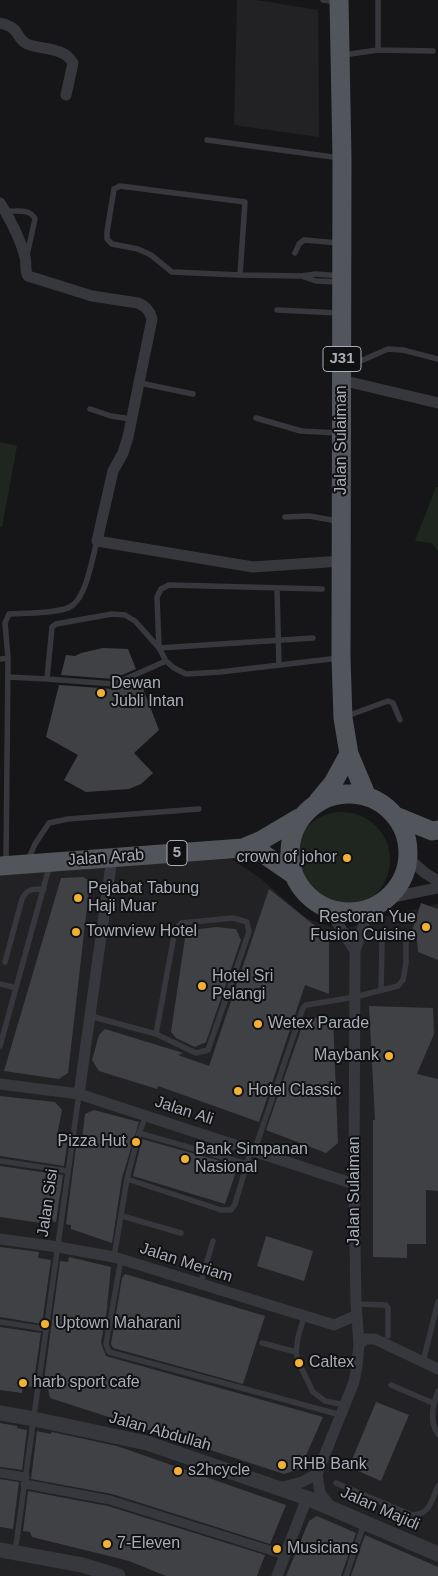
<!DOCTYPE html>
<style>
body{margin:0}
canvas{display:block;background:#161618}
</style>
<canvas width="438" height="1576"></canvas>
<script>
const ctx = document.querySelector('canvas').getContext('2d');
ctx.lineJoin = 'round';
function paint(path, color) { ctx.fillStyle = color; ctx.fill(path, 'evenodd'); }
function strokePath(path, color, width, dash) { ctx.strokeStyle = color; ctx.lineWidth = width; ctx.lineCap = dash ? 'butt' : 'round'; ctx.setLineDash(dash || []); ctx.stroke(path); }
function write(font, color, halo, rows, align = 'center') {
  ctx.font = font + ' Helvetica,sans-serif'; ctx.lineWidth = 4; ctx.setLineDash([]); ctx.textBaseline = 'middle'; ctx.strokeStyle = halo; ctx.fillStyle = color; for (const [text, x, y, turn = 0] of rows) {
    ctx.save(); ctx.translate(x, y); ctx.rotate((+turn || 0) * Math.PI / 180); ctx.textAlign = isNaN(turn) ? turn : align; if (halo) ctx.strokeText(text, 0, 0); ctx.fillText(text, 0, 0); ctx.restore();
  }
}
paint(new Path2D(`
 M237 0H256L318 10 319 137 234 125Z
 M231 859 260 878 307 919 341 930 387 916 438 904V1576H0V871Z`), '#222225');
paint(new Path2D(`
 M0 442 17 446 2 527H0Z
 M436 487H438V551L432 543 415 541Z
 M294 860a48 48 0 1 1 96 0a48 48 0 1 1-96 0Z`), '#1e261f');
paint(new Path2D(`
 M103 648 128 649 136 669 113 679 61 675 66 655 75 656 81 653Z
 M139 678 159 730 134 753 153 773 141 784 129 789 86 792 64 780 78 755 46 737 59 685 114 689Z
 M83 877 90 881 68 1073 59 1079 4 1071 61 878Z
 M269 889 329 937V994L305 985 259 1122 158 1086 157 1089 99 1071 92 1060 99 1035 105 1029 183 1053 178 1055 209 1066Z
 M421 903 438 909V960L418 952 417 940 410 937Z
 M216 927 236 929 241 940 206 1042 195 1047 176 1038 171 1032 185 938H189L192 930Z
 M369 1006 433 1008 434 1034 417 1074 438 1079V1191L426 1190V1244H407V1258L373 1257V1120H375Z
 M305 1018H333L338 1143 326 1153 266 1130Z
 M0 1096 55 1102 62 1110 57 1136 68 1138 64 1166 0 1156Z
 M94 1110 139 1122 122 1178 112 1243 71 1229V1225L66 1224 77 1139 82 1140 85 1114Z
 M142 1139 238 1166 225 1204 133 1176Z
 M0 1166 63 1175 56 1222 43 1220 41 1223 0 1217Z
 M266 1236 313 1251 304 1281 257 1266Z
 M0 1247 39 1252 38 1258 51 1260 42 1324 0 1317Z
 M69 1257 111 1267 107 1307 108 1304 101 1343 106 1356 323 1417 300 1469 284 1474 50 1398 48 1389 43 1388 60 1261 68 1262Z
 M125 1274 265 1316 243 1384 113 1348 111 1344 122 1278Z
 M0 1327 41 1333 33 1387 23 1386 22 1393 0 1390Z
 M376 1402 409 1415 381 1481 349 1467Z
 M0 1423 17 1426V1428L27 1430 22 1470 0 1467Z
 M37 1431 50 1434 52 1432 117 1446 286 1505 270 1544 112 1494 31 1479Z
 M0 1479 19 1482 13 1529 0 1527Z
 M28 1491 108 1506 265 1555 257 1576H166L129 1561 32 1537 30 1532 23 1531Z
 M317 1516 356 1533 341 1576H286L309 1521Z
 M365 1535 438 1567V1576H351Z`), '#404145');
strokePath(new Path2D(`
 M323 0 337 2
 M378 0V50
 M343 55 378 50 433 51
 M207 140 340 158
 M6 211C16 212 30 208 35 219L27 255
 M295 253 299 244 304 240 339 243
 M240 275 245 202 120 186 114 189 107 232V239L112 244 138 249 151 255 172 272 240 275 301 276 316 274 340 276
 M304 277 316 281 340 282
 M277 310 339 313
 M344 357 363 360 388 349 403 350 438 359
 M140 383 193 394
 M90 409 111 416 131 419
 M256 418 301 431 339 433
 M285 517 309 516 337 521
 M277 589 279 665
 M313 638 159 648 157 597 161 589 169 585 322 589
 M0 659 8 658
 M8 677 47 679 52 627 56 624 112 614 125 615 135 621 159 648 166 661 174 668 186 674 220 672 339 658
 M47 679 114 684 166 661
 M347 716 388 701 393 703 400 720
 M28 860 35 844 49 823 68 819 199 809
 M6 863 8 658 5 623 9 614C23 613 62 614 73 605 87 593 92 559 97 541
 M5 962 22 899C27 889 32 889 44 889
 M0 984 16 988
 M381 990 382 943
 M90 1016 156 1034 175 930 181 923 233 918 247 922 249 932 208 1050 196 1053 156 1034
 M0 1046 50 864
 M146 1116 139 1133 247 1164
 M254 1152 303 1008 306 1005 355 997 398 986 403 980 406 963V941
 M0 1161 68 1171
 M127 1179 139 1133
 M122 1216 181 1233
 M114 1257 127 1179 221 1210H231L235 1204 251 1150
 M121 1259 106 1344 109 1352 341 1415
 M200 1285 213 1241
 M356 1304 386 1305 388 1308V1336
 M304 1317 298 1337 296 1352 298 1361 313 1392 325 1401 345 1405
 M0 1322 46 1329
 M262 1343 296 1352
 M423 1362 438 1302
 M391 1385 433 1403
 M438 1391C433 1404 429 1422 438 1434
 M336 1483 412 1515C431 1514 431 1501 438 1486
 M15 1552 79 1094
 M346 1576 364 1524`), '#37383d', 5.5);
strokePath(new Path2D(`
 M0 1473 25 1477
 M25 1484 110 1500 285 1555`), '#37383d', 9);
strokePath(new Path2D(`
 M0 23C22 28 14 37 27 44 42 50 64 47 73 63L66 95
 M0 203C10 219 20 238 25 257 27 263 24 269 28 276L92 296 138 303C146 306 150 311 152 319L128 437 123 453 113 471 97 541 253 567 342 561
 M341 380 438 403
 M409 859 425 873 438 881
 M388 898 438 888
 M328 908 355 951 354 1184 356 1304 359 1344 357 1366 354 1382 317 1474 320 1493 330 1506
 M355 951 369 909
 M0 1084 79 1094 354 1184
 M79 1094 112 858
 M0 1239 58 1247 114 1257 334 1325 357 1315
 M359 1344 366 1339H375L438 1369
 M279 1488 302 1482 317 1474
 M277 1576 307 1498`), '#37383d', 11);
strokePath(new Path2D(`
 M0 1413 34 1419 147 1443 307 1498 438 1554
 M0 1550 82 1565 118 1576`), '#37383d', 15);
strokePath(new Path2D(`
 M339 0 342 158 341 658 343 718 349 754 367 797
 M290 853a59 59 0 1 1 118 0a59 59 0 1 1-118 0Z
 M318 801 333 783 349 754
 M398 817 432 831 438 830
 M243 848 262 840 299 818
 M0 866 243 848 262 853 294 875`), '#53555c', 19);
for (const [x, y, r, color] of [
 [101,693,5,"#f2b134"],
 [347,858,5,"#f2b134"],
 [78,898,5,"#f2b134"],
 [426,927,5,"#f2b134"],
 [76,932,5,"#f2b134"],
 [202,986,5,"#f2b134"],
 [258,1024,5,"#f2b134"],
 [389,1056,5,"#f2b134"],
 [238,1091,5,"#f2b134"],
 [136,1142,5,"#f2b134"],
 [185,1159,5,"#f2b134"],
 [45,1324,5,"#f2b134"],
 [299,1363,5,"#f2b134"],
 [23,1383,5,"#f2b134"],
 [282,1465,5,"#f2b134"],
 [178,1471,5,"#f2b134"],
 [107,1544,5,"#f2b134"],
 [277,1549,5,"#f2b134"]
]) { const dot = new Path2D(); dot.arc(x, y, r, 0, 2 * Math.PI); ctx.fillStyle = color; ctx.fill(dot); strokePath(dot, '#111113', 2); }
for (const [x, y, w] of [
 [342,359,38],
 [177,853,20]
]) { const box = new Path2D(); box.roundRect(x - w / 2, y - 12.5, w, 25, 4); ctx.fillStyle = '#111113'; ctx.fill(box); strokePath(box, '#a8adb8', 1); }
write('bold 15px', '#a8adb8', null, [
 ["J31",342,359],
 ["5",177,853]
]);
write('16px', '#a8adb8', '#111113', [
 ["Jalan Sulaiman",342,440,-90],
 ["Jalan Arab",106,858,-4],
 ["Jalan Ali",184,1111,18],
 ["Jalan Sulaiman",355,1191,-90],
 ["Jalan Sisi",48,1203,-82],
 ["Jalan Meriam",186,1263,18],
 ["Jalan Abdullah",160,1432,16],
 ["Jalan Majidi",380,1509,24]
]);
write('16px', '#a8adb8', '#111113', [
 ["Dewan",111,684],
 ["Jubli Intan",111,702],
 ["crown of johor",337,858,"right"],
 ["Pejabat Tabung",88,889],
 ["Haji Muar",88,907],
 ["Restoran Yue",416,918,"right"],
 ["Fusion Cuisine",416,936,"right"],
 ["Townview Hotel",86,932],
 ["Hotel Sri",212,977],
 ["Pelangi",212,995],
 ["Wetex Parade",268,1024],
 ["Maybank",379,1056,"right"],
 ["Hotel Classic",248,1091],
 ["Pizza Hut",126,1142,"right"],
 ["Bank Simpanan",195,1150],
 ["Nasional",195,1168],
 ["Uptown Maharani",55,1324],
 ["Caltex",309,1363],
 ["harb sport cafe",33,1383],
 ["RHB Bank",292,1465],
 ["s2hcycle",188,1471],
 ["7-Eleven",117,1544],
 ["Musicians",287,1549]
], 'left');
</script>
